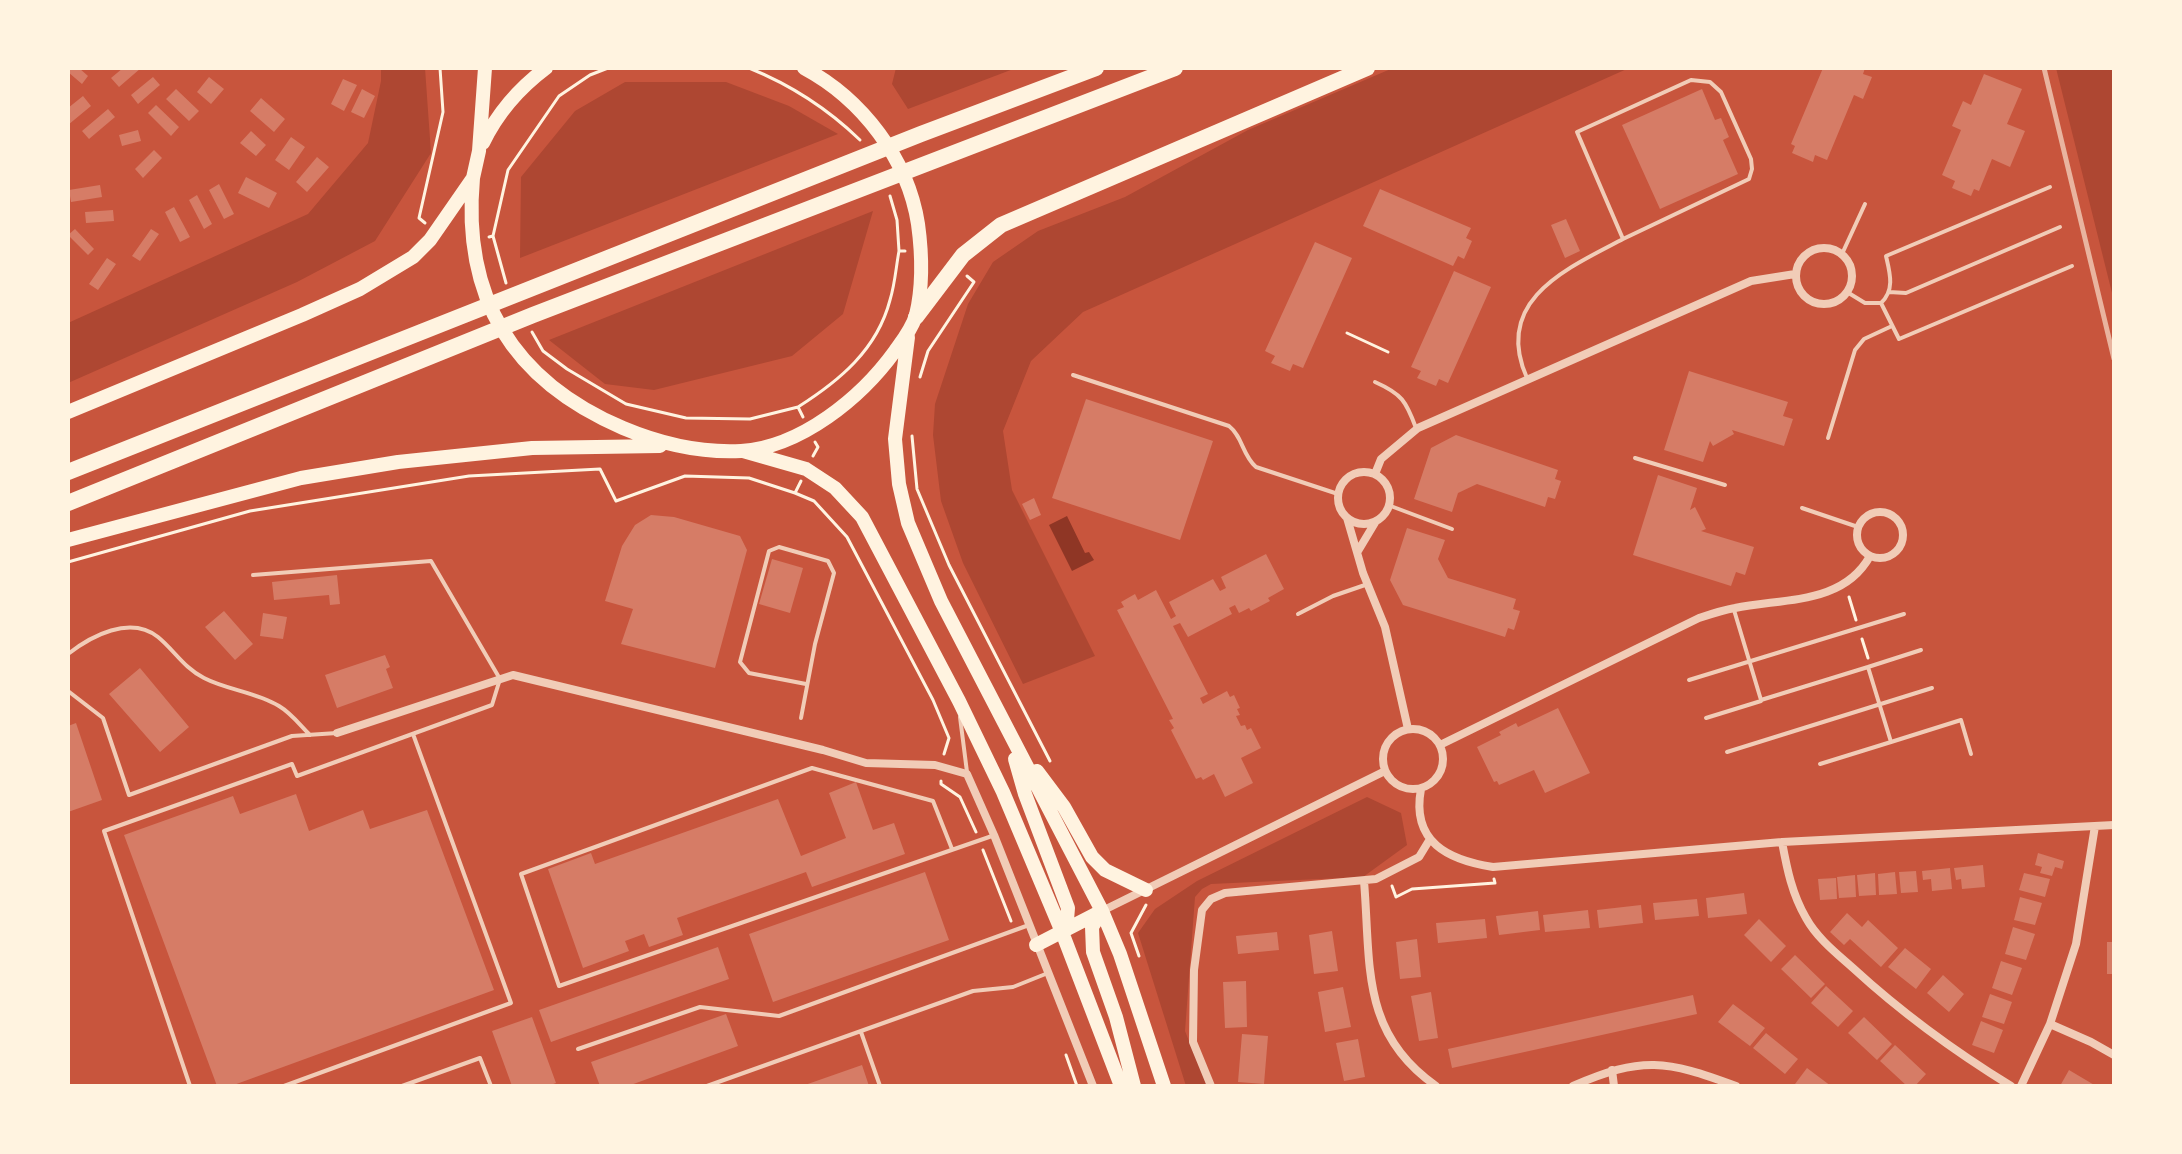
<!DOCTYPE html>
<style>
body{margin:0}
#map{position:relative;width:2182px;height:1154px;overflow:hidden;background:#c8553d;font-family:"DM Sans",sans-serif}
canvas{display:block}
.frame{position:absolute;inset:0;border:70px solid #fff3e0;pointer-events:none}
</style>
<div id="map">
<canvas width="2182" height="1154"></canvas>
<div class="frame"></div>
</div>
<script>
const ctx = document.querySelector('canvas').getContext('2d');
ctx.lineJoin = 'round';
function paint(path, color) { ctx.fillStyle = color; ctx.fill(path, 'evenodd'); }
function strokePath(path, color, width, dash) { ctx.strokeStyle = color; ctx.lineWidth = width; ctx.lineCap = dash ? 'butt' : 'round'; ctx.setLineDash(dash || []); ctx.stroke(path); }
paint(new Path2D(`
 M381 68H425L431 153 375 241 297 282 68 383V323L308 214 368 143 381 81Z
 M896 68H1016L908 109 892 84Z
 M1393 68H1629L1083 312 1031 361 1003 431 1012 490 1095 656 1023 684 963 563 941 501 933 435 935 404 968 304 993 262 1038 231 1125 197 1248 130Z
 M2056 68H2114V301Z
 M625 82H726L789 106 838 134 520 258 521 177 575 111Z
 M873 211 843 314 792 356 654 390 605 384 549 340Z
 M1367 797 1401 813 1407 845 1363 877 1211 884 1202 889 1195 897 1185 1031 1207 1086H1186L1138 933 1155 909 1197 881Z`), '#ae4732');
paint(new Path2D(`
 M1067 516 1085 553 1089 552 1094 560 1072 571 1049 525Z`), '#8f3625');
paint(new Path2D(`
 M68 68H79L88 76 82 84 68 72Z
 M123 68H141L119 87 111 78Z
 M1823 68H1865L1863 74 1872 77 1863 99 1854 95 1827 160 1815 155 1813 162 1792 153 1795 146 1791 144Z
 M1984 74 2022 89 2007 124 2025 131 2010 167 1992 159 1979 191 1974 189 1971 196 1952 188 1955 181 1942 175 1961 130 1952 126 1963 101 1971 105Z
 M153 77 160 85 138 104 131 95Z
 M209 77 224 89 211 104 197 92Z
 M343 79 357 85 344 111 331 104Z
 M176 89 199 111 189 121 166 99Z
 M362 89 375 96 364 118 351 112Z
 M1702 89 1715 120 1721 118 1729 137 1723 140 1738 174 1660 209 1622 125Z
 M83 96 91 106 68 125V108Z
 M261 98 285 119 274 132 250 111Z
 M156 105 179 127 171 136 148 113Z
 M108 109 115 117 89 139 82 131Z
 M138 130 141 141 122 146 119 135Z
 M251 131 266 145 256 156 240 143Z
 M291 137 305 147 289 170 275 160Z
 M154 150 162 158 143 178 135 169Z
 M317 157 329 167 307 192 296 182Z
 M246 177 277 193 269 208 238 193Z
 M219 184 234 214 224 219 209 190Z
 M100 185 102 197 71 202 69 190Z
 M1380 189 1471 228 1466 238 1472 241 1464 259 1458 256 1453 266 1363 226Z
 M197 195 212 224 204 229 189 200Z
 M174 207 190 237 180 242 165 212Z
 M113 210 114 221 86 223 85 212Z
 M1566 219 1580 251 1565 258 1551 225Z
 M75 229 94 249 88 255 68 235Z
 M151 229 159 234 140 261 132 256Z
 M1315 242 1352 258 1303 368 1293 364 1290 371 1271 363 1275 356 1265 351Z
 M107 258 116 264 98 290 89 284Z
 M1454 271 1491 287 1448 383 1439 379 1436 386 1417 378 1421 371 1411 367Z
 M1689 371 1788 402 1783 416 1793 419 1784 446 1732 430 1734 434 1713 446 1710 441 1703 462 1664 450Z
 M1086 399 1213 441 1180 540 1052 498Z
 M1456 435 1558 470 1555 479 1561 481 1555 499 1548 497 1545 507 1477 484 1458 493 1452 512 1414 499 1431 448Z
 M1658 475 1697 488 1690 510 1695 507 1706 529 1701 531 1754 547 1745 575 1736 572 1731 586 1633 555Z
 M1034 498 1041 515 1030 520 1022 504Z
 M651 515 674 517 740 536 747 550 715 668 621 644 633 609 605 601 622 546 635 525Z
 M1407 528 1445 540 1438 559 1448 578 1516 599 1513 609 1520 611 1514 630 1508 628 1505 637 1403 605 1390 580Z
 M1266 554 1284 589 1268 598 1270 601 1251 611 1249 608 1239 613 1235 605 1229 608 1232 614 1188 637 1180 623 1173 626 1208 694 1200 698 1203 704 1227 691 1230 697 1234 695 1240 708 1237 709 1240 715 1236 716 1241 726 1245 725 1247 730 1251 728 1261 748 1241 758 1253 783 1225 797 1214 774 1203 780 1201 777 1196 779 1171 730 1174 728 1169 720 1173 719 1117 610 1124 607 1121 602 1135 594 1138 600 1156 590 1171 619 1176 616 1169 602 1213 579 1220 591 1226 588 1221 577Z
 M772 559 803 568 790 613 759 604Z
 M337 575 340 604 330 605 329 595 274 600 272 582Z
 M224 611 253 644 235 660 205 627Z
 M263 613 287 617 283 639 260 636Z
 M385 655 390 667 386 669 393 688 337 708 325 675Z
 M140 668 189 727 160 752 109 694Z
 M1558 708 1590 773 1545 793 1534 770 1499 785 1497 781 1494 782 1477 747 1501 735 1499 732 1516 723 1518 727Z
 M76 723 102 800 68 812V726Z
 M856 782 873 830 894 823 905 854 812 887 806 872 677 918 683 935 649 947 644 934 625 941 629 951 583 968 548 869 591 853 595 864 778 799 801 856 846 838 829 793Z
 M296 794 309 831 363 810 370 829 427 810 494 990 231 1086H217L124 835 233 796 240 814Z
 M2038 853 2064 861 2062 869 2055 867 2052 876 2040 873 2042 867 2035 865Z
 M1983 865 1985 887 1962 889 1961 879 1956 880 1954 868Z
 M1950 868 1952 889 1932 891 1931 879 1923 880 1922 871Z
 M1916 871 1918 892 1901 893 1899 872Z
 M925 872 949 940 773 1002 749 934Z
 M1895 872 1897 894 1879 895 1878 874Z
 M1875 873 1876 895 1859 896 1857 875Z
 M2024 873 2050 879 2045 897 2019 890Z
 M1855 875 1856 897 1839 898 1837 877Z
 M1836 878 1837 899 1820 900 1818 879Z
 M1744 893 1747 914 1708 918 1706 898Z
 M2020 897 2042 903 2035 925 2014 920Z
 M1697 899 1699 916 1655 920 1653 903Z
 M1641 905 1643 923 1599 928 1597 910Z
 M1588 910 1590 928 1545 932 1543 915Z
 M1538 911 1540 930 1499 935 1496 916Z
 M1847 913 1862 927 1868 920 1898 948 1881 967 1850 939 1844 945 1830 932Z
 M1485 919 1487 938 1438 943 1436 923Z
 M1759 919 1786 946 1771 962 1744 935Z
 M2013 927 2035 934 2026 960 2005 954Z
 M1332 931 1338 971 1314 974 1309 935Z
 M1277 932 1279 950 1238 954 1236 936Z
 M1417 939 1421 977 1400 979 1396 942Z
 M2107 942H2114V974H2107Z
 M718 947 729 979 551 1042 539 1010Z
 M1905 948 1931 969 1916 989 1888 967Z
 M1795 955 1825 984 1811 998 1781 969Z
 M2001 961 2022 968 2012 995 1992 988Z
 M1943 975 1964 994 1949 1012 1927 993Z
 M1246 981 1247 1027 1225 1028 1223 982Z
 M1826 986 1853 1011 1838 1027 1811 1003Z
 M1343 987 1351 1027 1325 1032 1318 992Z
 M1431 992 1438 1038 1419 1041 1411 996Z
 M1990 994 2012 1002 2004 1024 1982 1017Z
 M1693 995 1697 1014 1452 1068 1448 1049Z
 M1733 1004 1765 1028 1750 1046 1718 1022Z
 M726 1014 738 1046 628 1086H600L591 1062Z
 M532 1017 556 1083 548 1086H512L492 1031Z
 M1864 1017 1892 1044 1877 1060 1848 1033Z
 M1981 1021 2003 1030 1994 1053 1972 1045Z
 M1766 1033 1798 1059 1785 1074 1753 1048Z
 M1242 1034 1268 1036 1264 1084 1238 1082Z
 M1358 1039 1365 1077 1344 1081 1336 1043Z
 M1895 1045 1926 1074 1915 1086H1907L1880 1061Z
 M862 1065 869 1086H802Z
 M1807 1068 1831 1086H1798L1795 1084Z
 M2069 1070 2096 1086H2060Z`), '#d67c66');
strokePath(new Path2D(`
 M749 68C791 85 827 108 860 140
 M890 196 897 220 899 251
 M425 223 419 218 443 112 440 68
 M493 236 508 170 559 96 590 75 608 68
 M489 237 493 236 506 283
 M532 332 543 351 567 369 626 404 686 418 750 419 798 407
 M1347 333 1388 352
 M920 377 928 351 974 282 967 276
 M803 417 798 407C839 381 877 350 890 300 895 284 896 267 899 251H905
 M912 436 917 489 949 565 1050 761
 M813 456 818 447 815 442
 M795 493 814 501 847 537 933 700 949 738 944 754
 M68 562 250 511 469 476 600 469 616 501 685 476 749 478 795 493 801 481
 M1849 597 1856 620
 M1862 639 1868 658
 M941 781V784L960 797 976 832
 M983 850 1011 921
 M1392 886 1396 897 1412 889 1495 883 1494 879
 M1139 956 1131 933 1146 905
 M1066 1055 1077 1086`), '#fff3e0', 3);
strokePath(new Path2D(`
 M1842 254 1865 204
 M1847 292 1865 303H1881C1895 290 1890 273 1886 256L2050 187
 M1889 292 1906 293 2060 227
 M1881 303 1899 339 2072 266
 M1073 375 1229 426C1243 437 1242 455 1256 467L1338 494
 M1527 378C1492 300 1568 268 1623 239L1577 132 1691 80 1710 82 1721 92 1751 159 1752 169 1749 179 1623 239
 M1375 382C1402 394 1406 401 1416 428
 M1828 438 1855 350 1864 339 1892 326
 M1635 458 1725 485
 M1388 505 1452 529
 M1802 508 1858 527
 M1734 610 1761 700 1868 667 1891 742 1961 720 1971 754
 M1298 614 1333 596 1365 585
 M68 654C91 636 130 615 158 637 174 650 184 668 204 678 227 690 256 692 279 706 291 713 300 725 310 735
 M1868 667 1921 650
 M1689 680 1904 614
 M68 691 103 718 129 795 292 736 337 733
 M960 717 967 772
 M801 718 815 644 834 573 828 561 779 547 769 551 740 662 749 673 806 684
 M1706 718 1761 701
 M1727 752 1932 688
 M1820 764 1891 742
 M952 849 933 801 812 768 521 874 559 986 992 836
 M861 1032 880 1086
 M578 1049 700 1007 779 1016 1029 925
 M190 1086 104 831 292 764 297 776 492 705 500 679 431 561 253 575
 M284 1086 511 1003 413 734
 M402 1086 480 1058 491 1086
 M707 1086 973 991 1013 987 1048 973`), '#f1ccb7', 4);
strokePath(new Path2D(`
 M1796 276a28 28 0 1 1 56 0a28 28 0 1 1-56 0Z
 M1338 498a26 26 0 1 1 52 0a26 26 0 1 1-52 0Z
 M1375 474 1381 459 1418 428 1751 281 1795 274
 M1857 535a23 23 0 1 1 46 0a23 23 0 1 1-46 0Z
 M1347 518 1363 573 1385 627 1408 729
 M1358 551 1376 521
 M1383 759a30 30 0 1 1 60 0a30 30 0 1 1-60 0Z
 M337 733 513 675 823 750 866 763 935 765 967 774 994 835 1093 1086
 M1440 745 1699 618C1711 614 1723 610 1735 608 1783 598 1843 605 1870 556
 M1421 789C1411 842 1448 860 1493 867L1782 842 2114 825
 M1782 842C1787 869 1792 894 1806 918 1817 938 1836 953 1853 968 1902 1013 1954 1051 2011 1086
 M1364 881C1371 964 1360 1033 1436 1086
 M1102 911 1385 771
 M2050 1024 2091 1042 2114 1055
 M1612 1070 1614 1086
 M1211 1086 1193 1042 1194 970 1202 910 1211 899 1225 893 1376 879 1419 857 1430 839
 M1573 1086C1642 1056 1666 1060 1736 1086
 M2021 1086 2050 1024 2076 944 2095 826`), '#f1ccb7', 8);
strokePath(new Path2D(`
 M483 143C498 112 518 89 546 68
 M473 178C462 298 513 381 623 428 661 444 700 453 741 451 801 447 861 398 895 351 903 340 912 329 916 315 923 286 922 253 918 224 908 159 862 99 804 68
 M908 337 895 439 899 484 908 523 941 601 1102 911 1120 954 1164 1086
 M68 412 302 315 360 289 413 257 430 240 473 178 479 151 485 68
 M743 451 806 469 835 488 862 517 959 701 1003 792 1062 932 1121 1086
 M68 540 301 478 398 462 532 448 660 446
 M1015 759 1025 794 1068 908 1067 920 1062 932
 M1037 771 1064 807 1092 857 1105 870 1146 890
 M1102 911 1092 927 1093 952 1116 1017 1134 1086
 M1036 945 1100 912`), '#fff3e0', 14);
strokePath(new Path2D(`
 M916 317 963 255 1001 225 1367 68
 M68 472 921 134 1096 68
 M68 503 533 315 1175 68`), '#fff3e0', 16);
strokePath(new Path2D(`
 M2044 68 2114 359`), '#e9b49f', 5);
</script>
